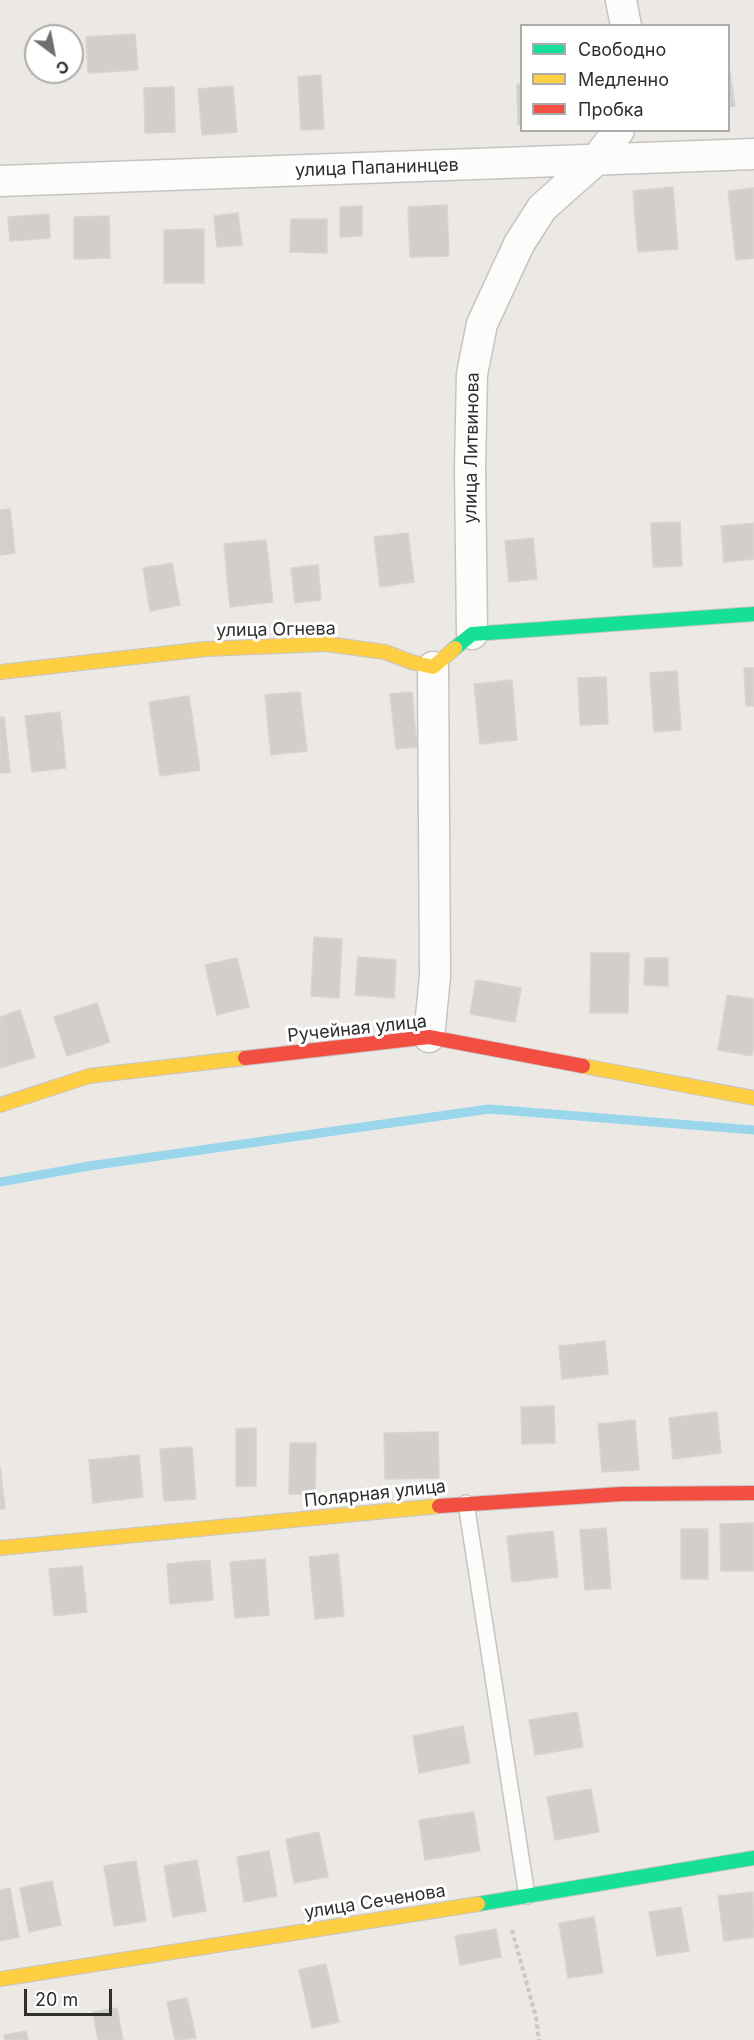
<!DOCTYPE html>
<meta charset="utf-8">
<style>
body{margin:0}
#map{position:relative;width:754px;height:2040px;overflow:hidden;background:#ece8e4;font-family:Inter,sans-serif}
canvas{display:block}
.legend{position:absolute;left:520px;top:24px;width:210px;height:108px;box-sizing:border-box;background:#fff;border:2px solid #ababab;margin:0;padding:8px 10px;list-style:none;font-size:18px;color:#2e2e2e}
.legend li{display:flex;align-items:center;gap:12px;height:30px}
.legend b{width:30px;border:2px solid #ababab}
.north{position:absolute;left:24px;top:24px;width:60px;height:60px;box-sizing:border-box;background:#fff;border:2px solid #ababab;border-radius:50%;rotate:148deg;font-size:16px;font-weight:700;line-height:24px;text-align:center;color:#2e2e2e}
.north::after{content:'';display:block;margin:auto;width:21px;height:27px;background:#706f6e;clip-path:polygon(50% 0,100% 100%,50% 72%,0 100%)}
.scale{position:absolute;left:24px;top:1989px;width:88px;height:27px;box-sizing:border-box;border:3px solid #2e2e2e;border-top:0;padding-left:8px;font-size:18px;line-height:21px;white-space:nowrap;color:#2e2e2e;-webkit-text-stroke:4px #fff;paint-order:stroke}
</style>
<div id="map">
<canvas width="754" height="2040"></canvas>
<ul class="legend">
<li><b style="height:8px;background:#16e098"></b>Свободно</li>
<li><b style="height:8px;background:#ffcf43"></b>Медленно</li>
<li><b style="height:8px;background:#f24e42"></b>Пробка</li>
</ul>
<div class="north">С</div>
<div class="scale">20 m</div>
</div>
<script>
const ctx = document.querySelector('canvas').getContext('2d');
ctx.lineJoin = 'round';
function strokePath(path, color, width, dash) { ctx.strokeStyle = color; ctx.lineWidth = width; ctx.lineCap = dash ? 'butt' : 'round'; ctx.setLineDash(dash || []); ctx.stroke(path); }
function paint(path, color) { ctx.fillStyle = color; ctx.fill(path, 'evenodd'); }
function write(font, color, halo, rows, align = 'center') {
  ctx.font = font + ' Inter,sans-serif'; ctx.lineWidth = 6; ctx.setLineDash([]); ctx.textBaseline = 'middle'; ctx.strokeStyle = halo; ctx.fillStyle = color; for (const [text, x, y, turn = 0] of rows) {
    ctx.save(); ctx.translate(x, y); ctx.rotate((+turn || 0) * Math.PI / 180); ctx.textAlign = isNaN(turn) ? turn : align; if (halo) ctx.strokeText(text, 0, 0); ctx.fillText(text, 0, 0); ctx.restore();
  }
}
strokePath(new Path2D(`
 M0 1182 89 1166 489 1109 754 1130`), '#99d6ec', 9);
const building = new Path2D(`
 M135 34 138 70 88 73 86 37Z
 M728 60 735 106 728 107Z
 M321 75 324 129 301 130 298 77Z
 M517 84H522V125H518Z
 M233 86 237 132 202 135 198 89Z
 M174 87 175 132 145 133 144 88Z
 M673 187 678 249 638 252 633 191Z
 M754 188V258L736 260 728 191Z
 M447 205 449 256 410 257 408 207Z
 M362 206V236L340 237V207Z
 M238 213 242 245 217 247 214 216Z
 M49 214 50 238 10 241 8 217Z
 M109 216 110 258 74 259V217Z
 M291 219H327V253L290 252Z
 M204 229V283H164V230Z
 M10 509 15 553 0 555V510Z
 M680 522 682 566 653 567 651 523Z
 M754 523V559L724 562 721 526Z
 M408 533 414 582 380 587 374 537Z
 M533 538 537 579 509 582 505 541Z
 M266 540 273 602 230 607 224 544Z
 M172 563 180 605 150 611 143 568Z
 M318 565 321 600 295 603 291 568Z
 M744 668H754V706H746Z
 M677 671 681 730 654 732 650 673Z
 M606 677 608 724 580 725 578 678Z
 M512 680 517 740 480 744 474 684Z
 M300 692 307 751 271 755 265 695Z
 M412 692 417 747 396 749 390 694Z
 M189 696 200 770 160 776 149 702Z
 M60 712 66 768 32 772 25 716Z
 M0 717H4L10 772 0 773Z
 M314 937 342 939 339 998 311 996Z
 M591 953H629L628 1013H590Z
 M358 957 396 960 394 998 355 995Z
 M237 958 249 1007 217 1015 205 965Z
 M645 958H668V986L644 985Z
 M476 980 521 988 515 1022 470 1014Z
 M727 995 754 999V1044L752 1056 718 1050Z
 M97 1003 110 1042 67 1056 54 1017Z
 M20 1010 35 1057 0 1068V1017Z
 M605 1341 608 1374 562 1379 559 1346Z
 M554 1406 555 1443 522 1444 521 1407Z
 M717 1412 721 1453 673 1459 669 1418Z
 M635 1420 639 1470 602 1472 598 1424Z
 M256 1428V1486H236V1429Z
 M438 1432 439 1478 385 1479 384 1433Z
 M290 1443H316L315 1495 289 1494Z
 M192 1447 196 1499 164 1501 160 1449Z
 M139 1455 143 1497 93 1503 89 1460Z
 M0 1467 5 1509H0Z
 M754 1523V1571H721L720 1524Z
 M606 1528 611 1588 585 1590 580 1530Z
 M681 1529H708V1579H681Z
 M553 1531 558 1577 512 1582 507 1536Z
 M338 1554 344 1616 315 1619 309 1557Z
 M265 1559 269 1615 235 1618 230 1562Z
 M210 1560 213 1600 170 1604 167 1564Z
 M82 1566 87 1612 54 1616 49 1569Z
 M577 1712 583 1747 535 1755 529 1720Z
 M463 1726 470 1763 419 1773 413 1736Z
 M591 1789 599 1832 555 1840 547 1797Z
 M474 1812 480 1851 425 1860 419 1820Z
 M319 1832 328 1877 294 1883 286 1839Z
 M269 1851 277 1896 244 1902 237 1857Z
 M197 1860 206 1911 173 1917 164 1866Z
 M136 1861 146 1921 114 1926 104 1866Z
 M52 1881 61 1925 29 1932 20 1888Z
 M10 1888 19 1937 0 1941V1890Z
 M753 1892 754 1937 724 1941 718 1896Z
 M681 1907 689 1951 657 1956 649 1912Z
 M594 1917 603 1973 568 1978 559 1923Z
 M496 1929 501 1957 460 1965 455 1936Z
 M326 1964 339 2022 312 2028 299 1970Z
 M187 1998 196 2038 175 2040 167 2002Z
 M117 2008 123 2040H98L93 2012Z
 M26 2031 28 2040H5L4 2035Z`);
paint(building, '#d1cecb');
strokePath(building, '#d7d4d0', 1.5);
const lane = new Path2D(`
 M466 1503 527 1896`);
const street = new Path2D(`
 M621 0 626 26
 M0 181 754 154
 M472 634 470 468 472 374 482 324 519 244 542 208 596 160 619 130
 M429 1037 435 976 433 667`);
const fast = new Path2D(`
 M455 648 472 634 754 614
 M478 1904 754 1858`);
const slow = new Path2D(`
 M0 672 206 649 326 644 385 652 411 662 433 667 455 648
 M583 1066 754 1098
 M0 1105 89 1076 245 1058
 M0 1548 439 1506
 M0 1979 478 1904`);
const jam = new Path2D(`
 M245 1058 429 1037 583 1066
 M439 1506 621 1494 754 1493`);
strokePath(lane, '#c5c4c5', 18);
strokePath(street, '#c5c4c5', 33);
strokePath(fast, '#c5c4c5', 16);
strokePath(slow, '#c5c4c5', 16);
strokePath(jam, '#c5c4c5', 16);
strokePath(new Path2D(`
 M512 1930 536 2017 539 2040`), '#c9c9c8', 4, [4.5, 3]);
strokePath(lane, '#fcfcfb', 15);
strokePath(street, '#fcfcfb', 30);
strokePath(fast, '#16e098', 14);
strokePath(slow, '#ffcf43', 14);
strokePath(jam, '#f24e42', 14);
write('18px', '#2e2e2e', '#fff', [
 ["улица Папанинцев",377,168,-2],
 ["улица Литвинова",472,448,-89],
 ["улица Огнева",276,630,-1],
 ["Ручейная улица",357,1029,-6],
 ["Полярная улица",375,1494,-6],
 ["улица Сеченова",375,1902,-9]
]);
</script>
